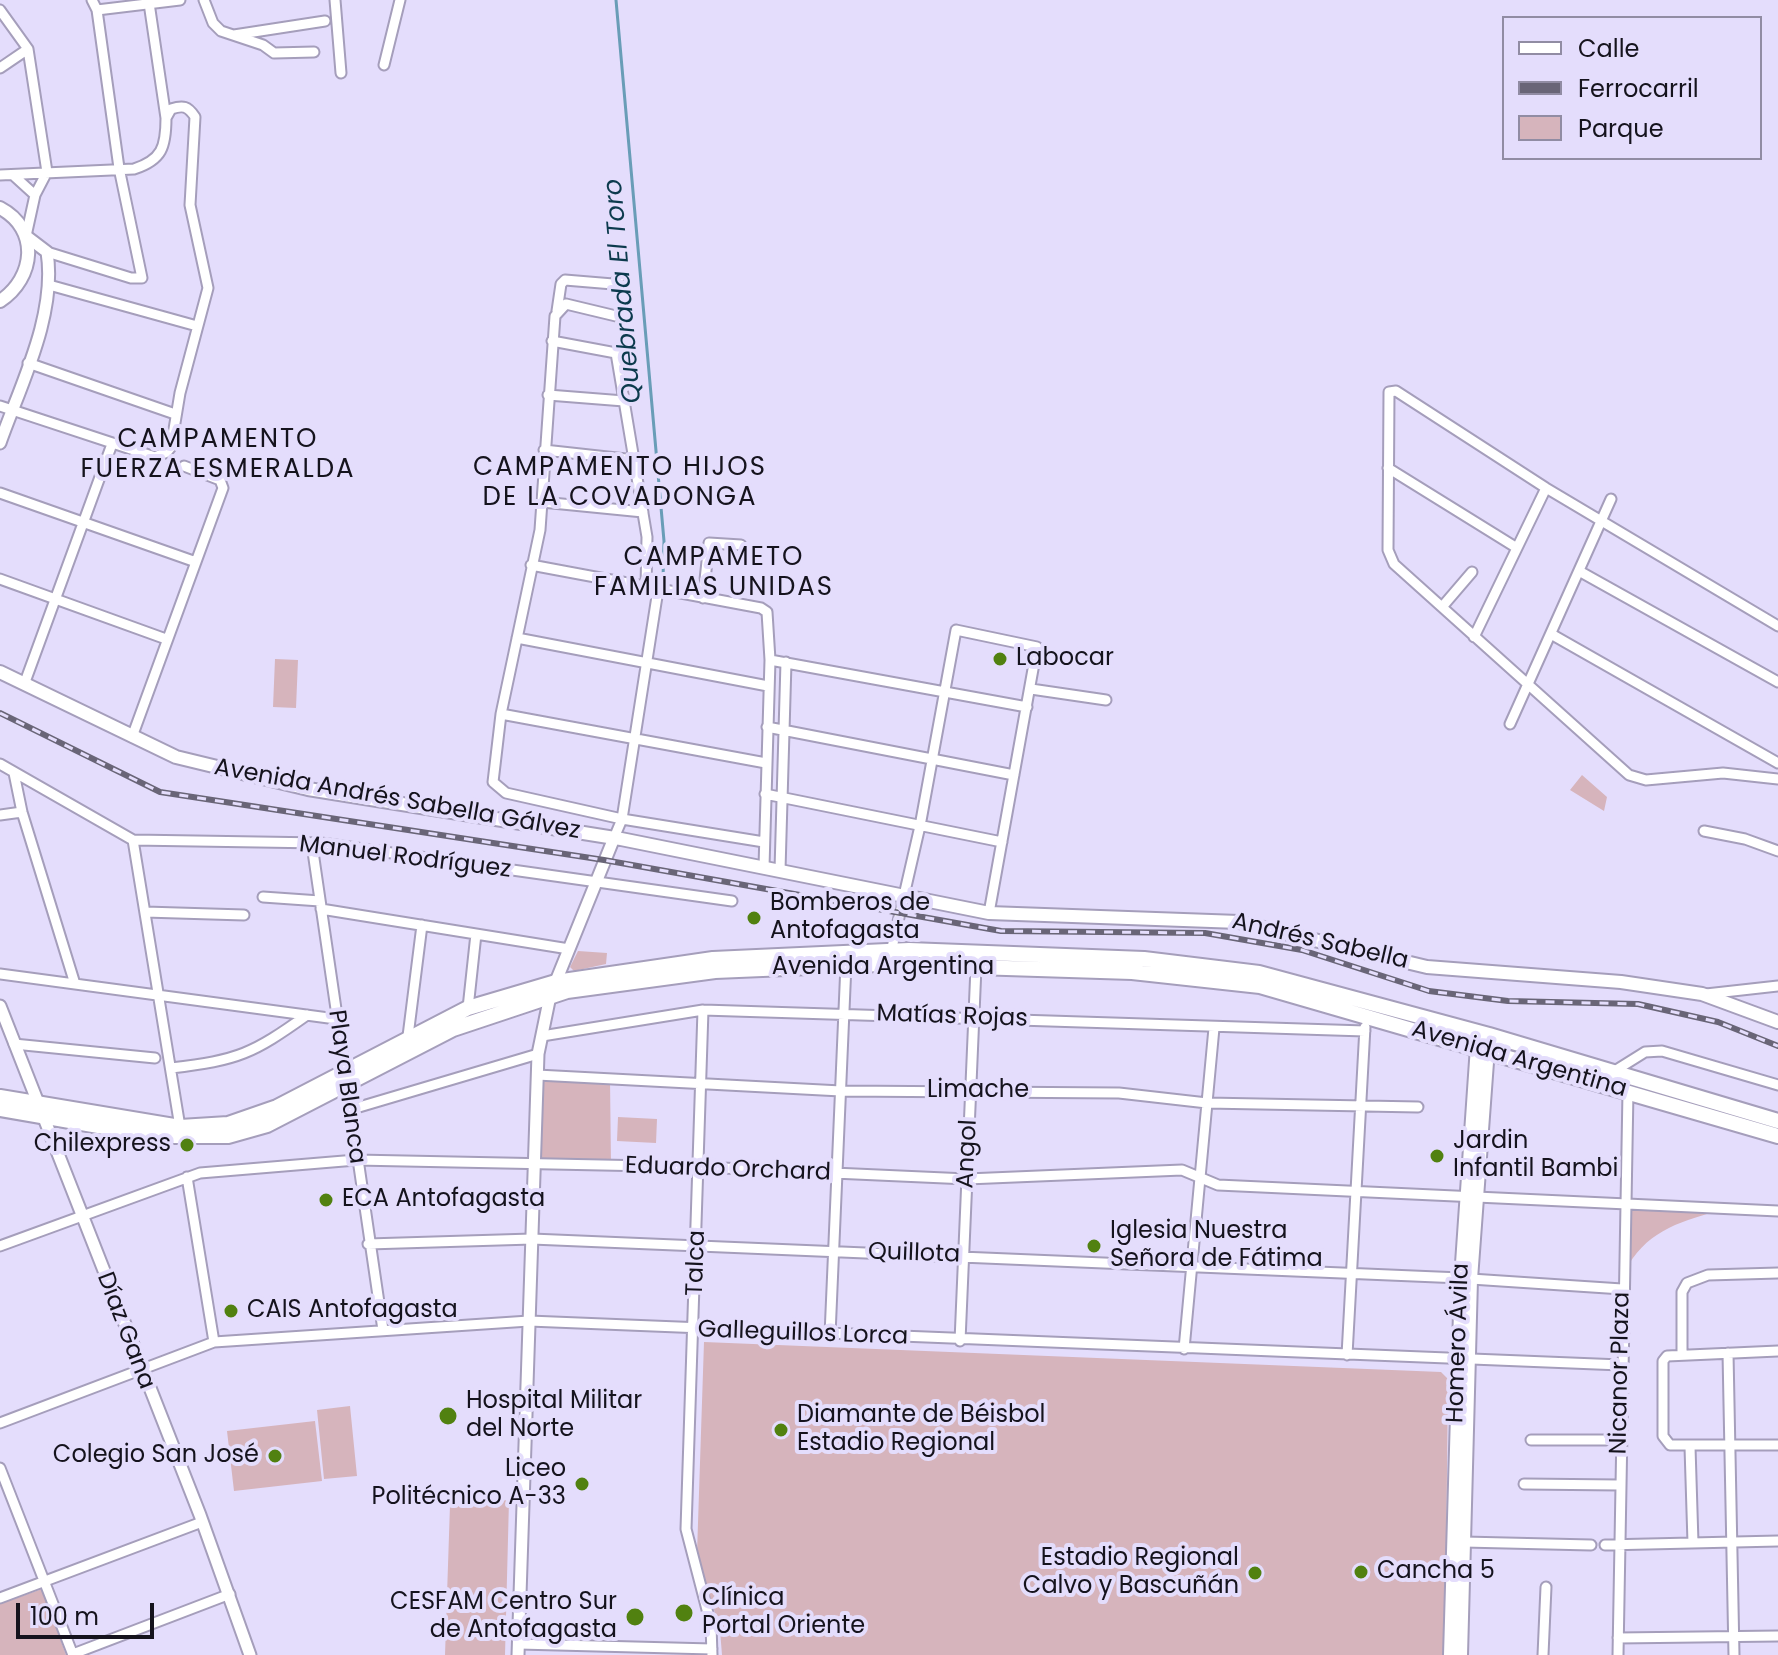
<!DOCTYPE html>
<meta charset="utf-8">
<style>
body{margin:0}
#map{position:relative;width:1778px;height:1655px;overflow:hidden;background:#e4ddfc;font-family:Poppins,sans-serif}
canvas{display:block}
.legend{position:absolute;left:1502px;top:16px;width:260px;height:144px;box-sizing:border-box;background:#e4ddfc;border:2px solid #918ca3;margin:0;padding:10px 14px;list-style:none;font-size:24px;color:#15131d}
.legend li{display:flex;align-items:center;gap:16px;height:40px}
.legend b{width:40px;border:2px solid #918ca3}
.scale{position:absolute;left:16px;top:1603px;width:138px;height:36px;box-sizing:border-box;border:4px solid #15131d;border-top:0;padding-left:10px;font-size:24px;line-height:28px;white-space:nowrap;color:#15131d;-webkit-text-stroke:6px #e4ddfc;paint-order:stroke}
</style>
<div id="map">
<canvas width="1778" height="1655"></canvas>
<ul class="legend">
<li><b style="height:10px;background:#fff"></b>Calle</li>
<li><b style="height:10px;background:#696577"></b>Ferrocarril</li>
<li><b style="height:22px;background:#d6b4bc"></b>Parque</li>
</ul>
<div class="scale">100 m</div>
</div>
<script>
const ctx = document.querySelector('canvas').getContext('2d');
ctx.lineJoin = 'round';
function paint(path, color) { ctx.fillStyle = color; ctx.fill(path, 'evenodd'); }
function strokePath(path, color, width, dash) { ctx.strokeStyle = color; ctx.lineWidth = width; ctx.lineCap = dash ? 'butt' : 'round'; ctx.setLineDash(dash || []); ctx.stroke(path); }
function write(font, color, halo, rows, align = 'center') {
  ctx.font = font + ' Poppins,sans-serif'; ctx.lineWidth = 8; ctx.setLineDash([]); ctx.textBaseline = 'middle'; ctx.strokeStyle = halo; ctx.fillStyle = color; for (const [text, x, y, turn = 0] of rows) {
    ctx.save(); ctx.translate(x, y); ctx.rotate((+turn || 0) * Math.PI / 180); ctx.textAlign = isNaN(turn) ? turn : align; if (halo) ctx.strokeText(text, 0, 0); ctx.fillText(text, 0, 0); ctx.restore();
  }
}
paint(new Path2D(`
 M275 659 298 660 296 708 273 707Z
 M1582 775 1607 797 1604 811 1570 790Z
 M578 951 607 953 606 964 574 971 570 967Z
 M537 1075 610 1079 611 1165 534 1162Z
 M618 1117 657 1119 656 1143 617 1141Z
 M1625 1205 1717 1211C1676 1223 1645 1232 1624 1273Z
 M704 1342 1441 1372 1448 1379 1445 1655H722L720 1630 697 1553Z
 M350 1406 357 1476 324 1479 317 1410Z
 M315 1421 322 1481 234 1491 227 1431Z
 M509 1500 505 1655H445L450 1505Z
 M42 1589 66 1655H0V1604Z`), '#d6b4bc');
strokePath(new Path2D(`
 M616 0 664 541 663 579`), '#699db7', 3);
const minor = new Path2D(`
 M204 0 213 23 221 31 263 45 274 53 314 52
 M335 0 341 73
 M0 10 28 49 47 172 35 195 26 236
 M97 10 180 0
 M234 35 325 21
 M384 65 400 0
 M0 68 28 49
 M0 175 134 169C162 160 166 147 166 118L149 3
 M13 175 35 195
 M47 252 131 278H142L119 168 97 10 92 0
 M49 285 197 326
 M557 311 561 284 565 280 613 284 619 278
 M616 316 566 304 555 316 540 530 501 714 493 782 506 793 622 819 764 842
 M552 341 616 353 647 537 646 588
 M28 363 175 414
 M548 395 624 401
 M0 406 155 457 167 452 171 447 180 393 208 288 190 205 195 117C188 106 183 105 171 109L166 118
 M544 450 635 460
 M1388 468 1517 548
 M0 493 196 562
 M542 502 643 512
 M531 565 761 608 767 612 770 660 764 867
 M1579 571 1778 682
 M0 579 166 639
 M703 598 709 543 741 545
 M1442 607 1472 572
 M1778 626 1546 488 1396 391 1389 392 1388 550 1394 564 1629 775 1646 780 1723 773 1778 779
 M1551 634 1778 763
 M1474 637 1546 488
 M517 638 768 686
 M770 660 1027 707
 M25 682 112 444
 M1031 689 1106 700
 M501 714 766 763
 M1510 724 1611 499
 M767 727 1014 775
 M132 737 223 488 220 480 184 466
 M0 764 133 840 321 843 732 901
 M14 773 22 812 75 984
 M765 794 1002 842
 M0 815 22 812
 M1704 831 1745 839 1778 851
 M614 838 622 819 658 590
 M133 840 180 1127
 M312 845 383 1330
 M780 870 786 662
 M263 897 320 901
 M321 909 569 949
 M145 912 244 915
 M891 952 920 826 956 630 1037 647 989 913
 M0 974 336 1019
 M1706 994 1778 986
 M468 1008 476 934
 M703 1010 686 1529 711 1625 712 1655
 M408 1036 422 925
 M542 1036 703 1010 1365 1031
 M14 1044 155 1058
 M171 1068C239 1060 252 1054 307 1015
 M1613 1072 1645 1052 1662 1051 1778 1085
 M537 1075 841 1091 1119 1093 1207 1103 1418 1107
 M349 1110 538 1054
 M187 1177 214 1342
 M368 1244 532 1239 1461 1278
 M0 1246 200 1173 356 1160 700 1167 967 1179 1182 1170 1218 1185 1778 1211
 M1471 1279 1622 1289
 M830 1335 846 964
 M960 1341 976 967
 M1184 1349 1214 1028
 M1778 1351 1667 1356 1663 1361V1436L1670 1445H1778
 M1728 1353 1734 1655
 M1682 1354V1292L1687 1283 1708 1275 1778 1273
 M1347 1355 1365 1027
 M0 1423 214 1342 529 1321 1621 1365
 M1531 1440H1620
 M1690 1447 1693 1543
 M0 1468 73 1655
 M1524 1484 1619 1485
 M1464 1542 1591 1545
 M1605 1545 1778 1541
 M0 1598 202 1522
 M1618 1638 1778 1636
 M519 1644 712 1649
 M73 1654 230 1594
 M1543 1655 1546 1587
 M1618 1655 1628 1091`);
const tertiary = new Path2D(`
 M0 443C20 386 57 315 47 252L26 236
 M0 1006 200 1515 250 1655
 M518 1655 538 1054 550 996 614 838`);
const secondary = new Path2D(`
 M0 208C40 229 35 278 0 301
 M0 672 176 757 308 789 621 839 989 913 1239 922 1427 967 1621 982 1702 994 1778 1022
 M1450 1655 1461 1278 1478 1032
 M1461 1655 1471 1279 1489 1035`);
const primary = new Path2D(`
 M0 1097 180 1127 228 1124 277 1107 468 1008 556 982 713 959 909 950 1144 959 1259 973 1489 1035 1778 1121
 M0 1109 156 1136H228L267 1125 453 1029 567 991 715 971 881 964 1132 972 1260 986 1778 1136`);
strokePath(minor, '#a59ebb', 13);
strokePath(tertiary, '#a59ebb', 15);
strokePath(secondary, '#a59ebb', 16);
strokePath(primary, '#a59ebb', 18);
strokePath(minor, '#fff', 9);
strokePath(tertiary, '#fff', 11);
strokePath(secondary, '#fff', 12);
strokePath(primary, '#fff', 14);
const rail = new Path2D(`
 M0 713 160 792 604 860 1001 931 1205 933 1302 950 1429 991 1508 1001 1638 1004 1718 1022 1778 1046`);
strokePath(rail, '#696577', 6);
strokePath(rail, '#e4ddfc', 3, [9]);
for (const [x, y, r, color] of [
 [1000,659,8,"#518110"],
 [754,918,8,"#518110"],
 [187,1145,8,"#518110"],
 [1437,1156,8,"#518110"],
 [326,1200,8,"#518110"],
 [1094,1246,8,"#518110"],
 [231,1311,8,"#518110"],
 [448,1416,10,"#518110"],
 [781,1430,8,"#518110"],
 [275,1456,8,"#518110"],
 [582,1484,8,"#518110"],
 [1361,1572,8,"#518110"],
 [1255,1573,8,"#518110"],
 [684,1613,10,"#518110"],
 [635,1617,10,"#518110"]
]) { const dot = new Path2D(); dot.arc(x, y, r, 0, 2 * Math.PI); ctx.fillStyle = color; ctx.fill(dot); strokePath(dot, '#e4ddfc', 3); }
write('24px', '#15131d', '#e4ddfc', [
 ["Labocar",1016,659],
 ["Bomberos de",770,904],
 ["Antofagasta",770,932],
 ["Jardin",1453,1142],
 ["Infantil Bambi",1453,1170],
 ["Chilexpress",171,1145,"right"],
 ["ECA Antofagasta",342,1200],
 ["Iglesia Nuestra",1110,1232],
 ["Señora de Fátima",1110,1260],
 ["CAIS Antofagasta",247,1311],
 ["Hospital Militar",466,1402],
 ["del Norte",466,1430],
 ["Diamante de Béisbol",797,1416],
 ["Estadio Regional",797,1444],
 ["Colegio San José",259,1456,"right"],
 ["Liceo",566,1470,"right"],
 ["Politécnico A-33",566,1498,"right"],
 ["Estadio Regional",1239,1559,"right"],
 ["Calvo y Bascuñán",1239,1587,"right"],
 ["Cancha 5",1377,1572],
 ["Clínica",702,1599],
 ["Portal Oriente",702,1627],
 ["CESFAM Centro Sur",617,1603,"right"],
 ["de Antofagasta",617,1631,"right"]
], 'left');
write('24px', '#15131d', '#e4ddfc', [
 ["Avenida Andrés Sabella Gálvez",397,800,10],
 ["Manuel Rodríguez",405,858,7],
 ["Andrés Sabella",1320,942,13],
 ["Avenida Argentina",883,968],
 ["Matías Rojas",952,1017,2],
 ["Avenida Argentina",1519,1060,16],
 ["Playa Blanca",346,1087,82],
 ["Limache",978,1091],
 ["Angol",968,1154,-87],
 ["Eduardo Orchard",728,1170,2],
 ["Quillota",914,1254,2],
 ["Talca",697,1263,-88],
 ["Díaz Gana",125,1331,69],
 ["Galleguillos Lorca",803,1334,2],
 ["Homero Ávila",1459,1343,-88],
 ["Nicanor Plaza",1621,1373,-89]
]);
write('italic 26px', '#0c3a4d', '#e4ddfc', [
 ["Quebrada El Toro",624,291,-95]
]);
ctx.letterSpacing = '2px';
write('26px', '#15131d', '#e4ddfc', [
 ["CAMPAMENTO",218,440],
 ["FUERZA ESMERALDA",218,470],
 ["CAMPAMENTO HIJOS",620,468],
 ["DE LA COVADONGA",620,498],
 ["CAMPAMETO",714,558],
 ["FAMILIAS UNIDAS",714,588]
]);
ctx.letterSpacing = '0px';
</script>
